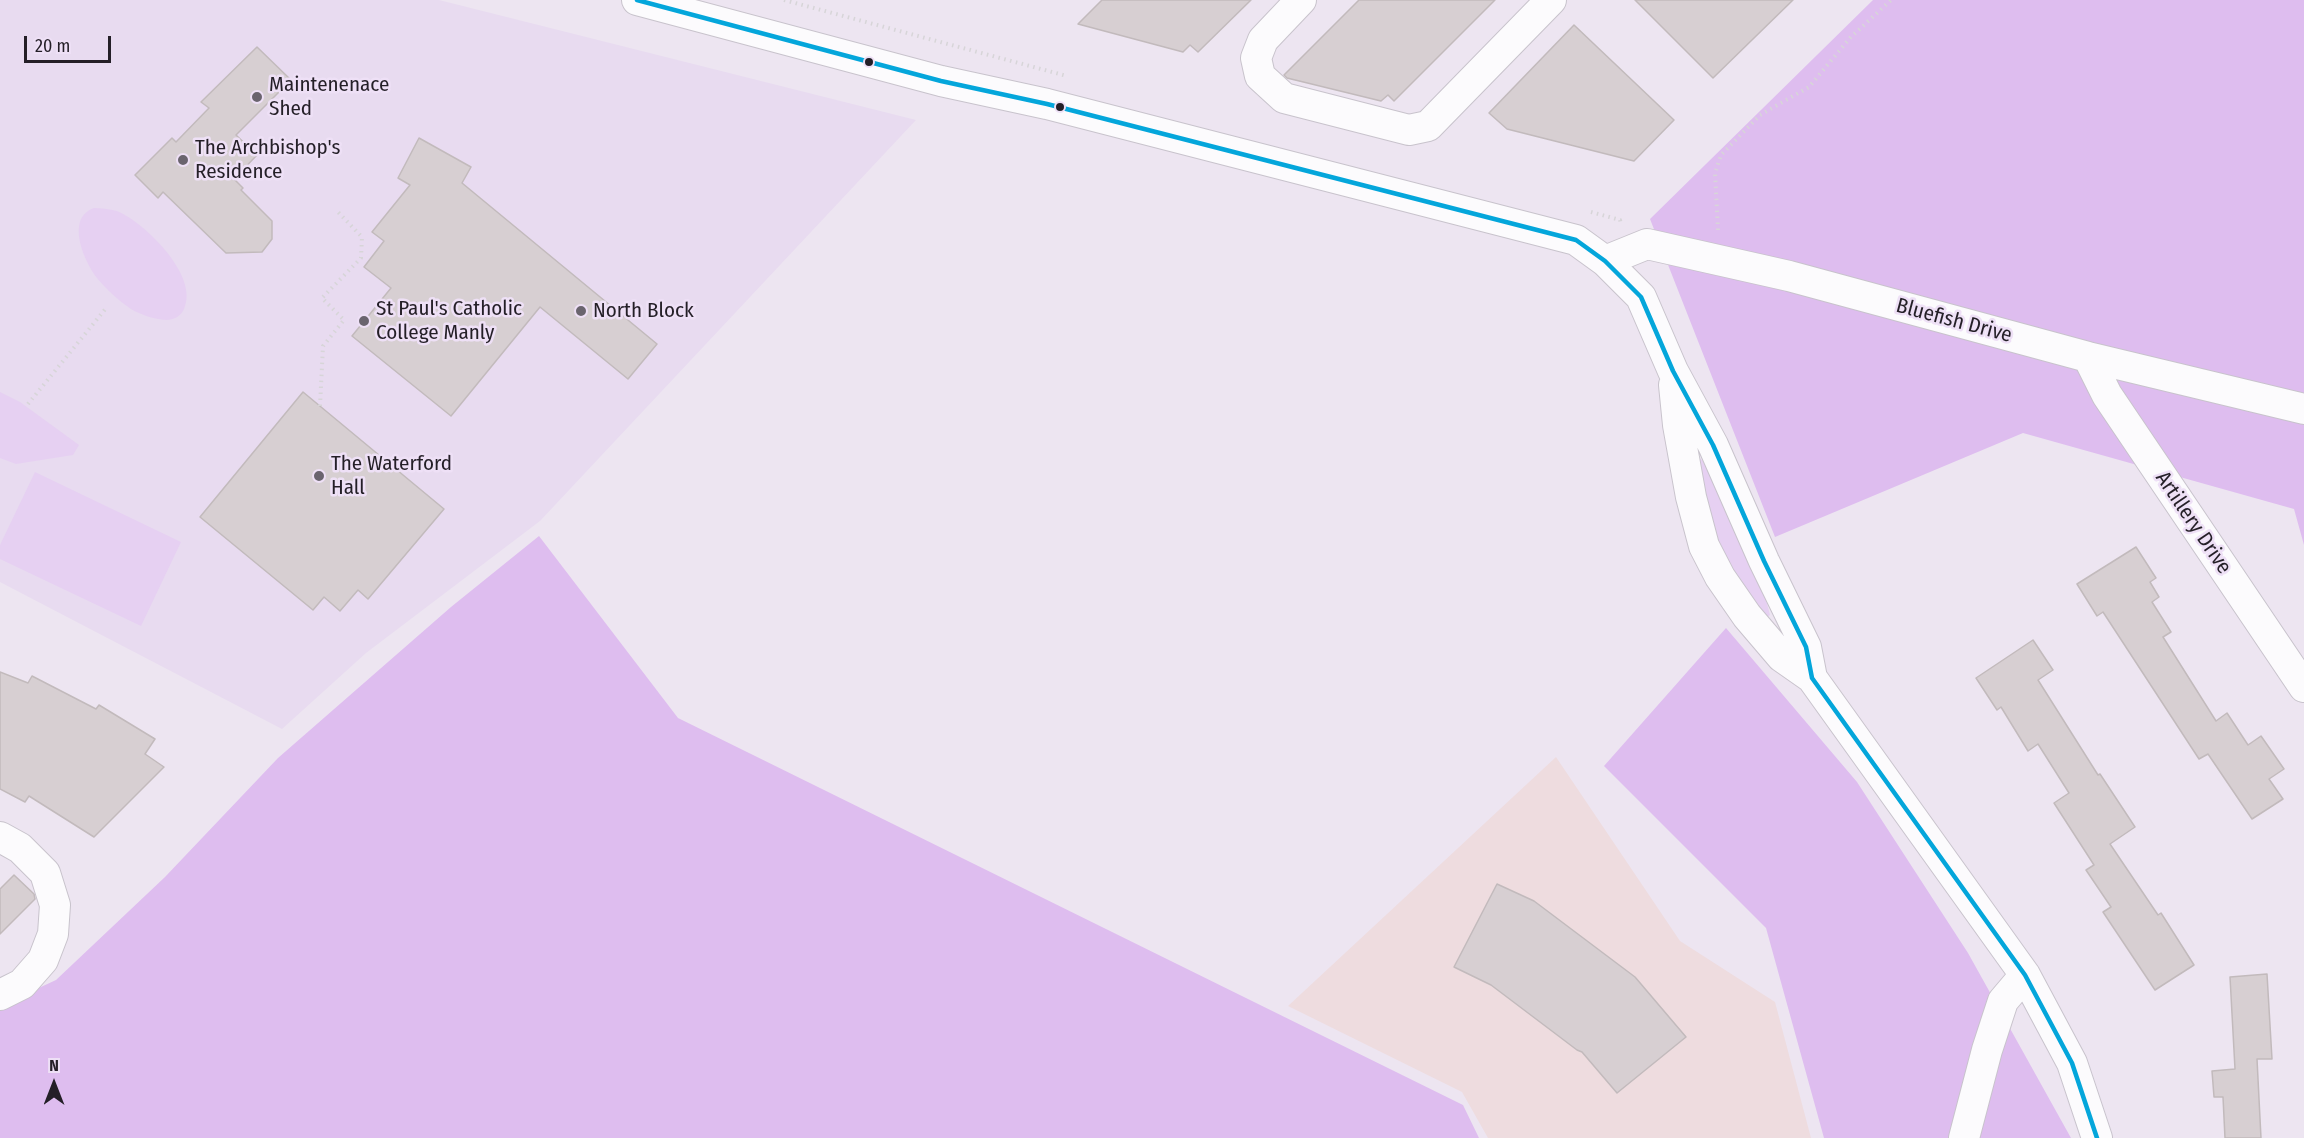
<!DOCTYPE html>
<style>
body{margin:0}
#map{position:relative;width:2304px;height:1138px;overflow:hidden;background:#ede5f1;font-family:"Fira Sans Condensed",sans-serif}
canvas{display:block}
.north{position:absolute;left:24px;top:1054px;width:60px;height:60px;-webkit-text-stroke:4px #eee0f6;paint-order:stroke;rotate:0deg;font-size:16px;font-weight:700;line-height:24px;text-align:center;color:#241f27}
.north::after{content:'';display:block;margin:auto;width:21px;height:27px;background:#241f27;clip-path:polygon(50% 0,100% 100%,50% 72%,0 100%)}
.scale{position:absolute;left:24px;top:36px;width:87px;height:27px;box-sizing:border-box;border:3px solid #241f27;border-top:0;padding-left:8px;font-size:18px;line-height:21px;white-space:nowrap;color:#241f27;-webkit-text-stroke:4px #eee0f6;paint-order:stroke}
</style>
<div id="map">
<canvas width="2304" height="1138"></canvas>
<div class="north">N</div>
<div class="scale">20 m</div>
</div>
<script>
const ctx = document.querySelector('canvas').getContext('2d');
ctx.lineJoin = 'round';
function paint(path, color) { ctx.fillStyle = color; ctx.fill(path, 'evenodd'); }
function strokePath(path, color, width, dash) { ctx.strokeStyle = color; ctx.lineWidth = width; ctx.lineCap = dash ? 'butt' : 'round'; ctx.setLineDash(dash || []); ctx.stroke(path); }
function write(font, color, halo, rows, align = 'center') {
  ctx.font = font + ' "Fira Sans Condensed",sans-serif'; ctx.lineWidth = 5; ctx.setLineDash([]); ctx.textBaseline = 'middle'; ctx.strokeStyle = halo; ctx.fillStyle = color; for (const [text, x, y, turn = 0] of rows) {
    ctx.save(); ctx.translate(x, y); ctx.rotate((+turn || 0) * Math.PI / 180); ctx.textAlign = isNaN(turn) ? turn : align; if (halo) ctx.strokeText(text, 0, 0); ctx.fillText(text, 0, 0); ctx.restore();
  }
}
paint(new Path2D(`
 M0 0H439L916 120 540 521 366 653 282 729 0 582Z`), '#e8dbf0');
paint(new Path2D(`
 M1556 757 1680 941 1775 1002 1811 1138H1488L1462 1092 1288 1006Z`), '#eedcdf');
paint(new Path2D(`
 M94 208C101 208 109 209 117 211 144 222 200 276 184 309 181 316 174 320 166 320 154 319 141 315 131 309 119 301 107 290 97 278 84 261 65 218 94 208Z
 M0 392 20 402 79 445 73 455 16 464 0 458Z
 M1699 458 1702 460C1730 510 1757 559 1770 615L1766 618 1727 570 1706 514Z
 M35 472 181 542 141 626 0 559V545Z`), '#e6d0f2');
paint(new Path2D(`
 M1873 0H2304V545L2294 509 2023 433 1775 537 1650 219Z
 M539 536 678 718 1463 1105 1479 1138H0V1006L56 980 165 877 278 758 451 607Z
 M1726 628 1857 782 1968 953 2071 1138H1824L1766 928 1604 766Z`), '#debdef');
const building = new Path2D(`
 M1102 0H1251L1198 52 1190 45 1183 52 1078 24Z
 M1359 0H1495L1394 101 1388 95 1381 101 1287 78 1284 75Z
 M1635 0H1793L1713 78Z
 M1574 25 1674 120 1634 161 1507 129 1489 113Z
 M257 47 291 80 236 135 257 155 234 179 243 188 241 190 272 221V239L262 252 226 253 163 192 158 198 135 175 172 138 176 142 209 108 201 102Z
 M419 138 471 167 462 183 657 344 628 379 540 307 451 416 352 336 391 288 364 267 384 241 372 232 410 185 398 178Z
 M303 392 444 509 368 599 358 590 340 611 324 597 313 610 200 517Z
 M2136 547 2156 578 2150 582 2159 597 2152 602 2171 632 2163 637 2216 721 2227 713 2248 745 2261 736 2284 769 2269 779 2283 799 2252 819 2208 754 2199 759 2103 612 2097 616 2077 584Z
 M2033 640 2053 670 2038 680 2098 775 2100 774 2135 827 2110 844 2158 915 2161 913 2194 965 2155 990 2103 912 2111 907 2086 870 2094 865 2054 803 2069 793 2038 744 2028 751 2001 707 1997 710 1976 678Z
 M0 672 28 683 32 676 96 709 99 705 155 739 145 754 164 767 94 837 29 796 25 802 0 789Z
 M14 875 34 894 35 899 0 934V889Z
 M1497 884 1534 901 1635 977 1686 1037 1617 1093 1582 1052 1577 1050 1491 985 1454 967Z
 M2267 974 2272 1059H2257L2261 1138H2225L2223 1097H2214L2212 1071 2235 1069 2230 977Z`);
paint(building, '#d7cfd2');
strokePath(building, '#c2babc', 1.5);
const minor = new Path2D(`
 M637 0 941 81 1047 104 1576 240 1605 261 1641 297 1673 371 1713 445 1764 561 1806 647 1812 678 2025 975 2072 1063 2097 1138
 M1301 0 1263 40 1256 58 1260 76 1284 98 1409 130 1428 126 1551 0
 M1605 261 1647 244 1789 276 2088 357 2304 409
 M2088 357 2107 395 2304 687
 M1674 385 1678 425 1691 497 1704 546 1720 577 1747 616 1782 657 1812 678
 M0 837 20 848 45 873 55 905 53 934 43 960 22 984 0 995
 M1964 1138 1987 1050 2003 1001 2025 975`);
strokePath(minor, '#c8c3cc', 32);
strokePath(new Path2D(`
 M784 0 1067 76
 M1591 212 1620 220 1621 224
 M1718 230 1715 173 1721 155 1760 115 1809 87 1850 38 1891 0
 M28 404 107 307
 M320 406 323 346 344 320 322 298 361 258 362 237 338 212`), '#d7d5d8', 4, [1.5, 4.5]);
strokePath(minor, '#fcfbfd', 30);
strokePath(new Path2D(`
 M637 0 941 81 1047 104 1576 240 1605 261 1641 297 1673 371 1713 445 1764 561 1806 647 1812 678 2025 975 2072 1063 2097 1138`), '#04a6db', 4.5);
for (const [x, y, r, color] of [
 [869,62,5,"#241f27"],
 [257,97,6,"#6a646e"],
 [1060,107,5,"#241f27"],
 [183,160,6,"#6a646e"],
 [581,311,6,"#6a646e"],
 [364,321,6,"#6a646e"],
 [319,476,6,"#6a646e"]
]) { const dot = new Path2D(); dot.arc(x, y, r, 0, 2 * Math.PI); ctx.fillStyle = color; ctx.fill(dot); strokePath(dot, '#eee0f6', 2); }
write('21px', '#241f27', '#eee0f6', [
 ["Maintenenace",269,85],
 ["Shed",269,109],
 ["The Archbishop's",195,148],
 ["Residence",195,172],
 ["St Paul's Catholic",376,309],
 ["College Manly",376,333],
 ["North Block",593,311],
 ["The Waterford",331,464],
 ["Hall",331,488]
], 'left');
write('21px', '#241f27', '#eee0f6', [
 ["Bluefish Drive",1954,321,15],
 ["Artillery Drive",2193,523,56]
]);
</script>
